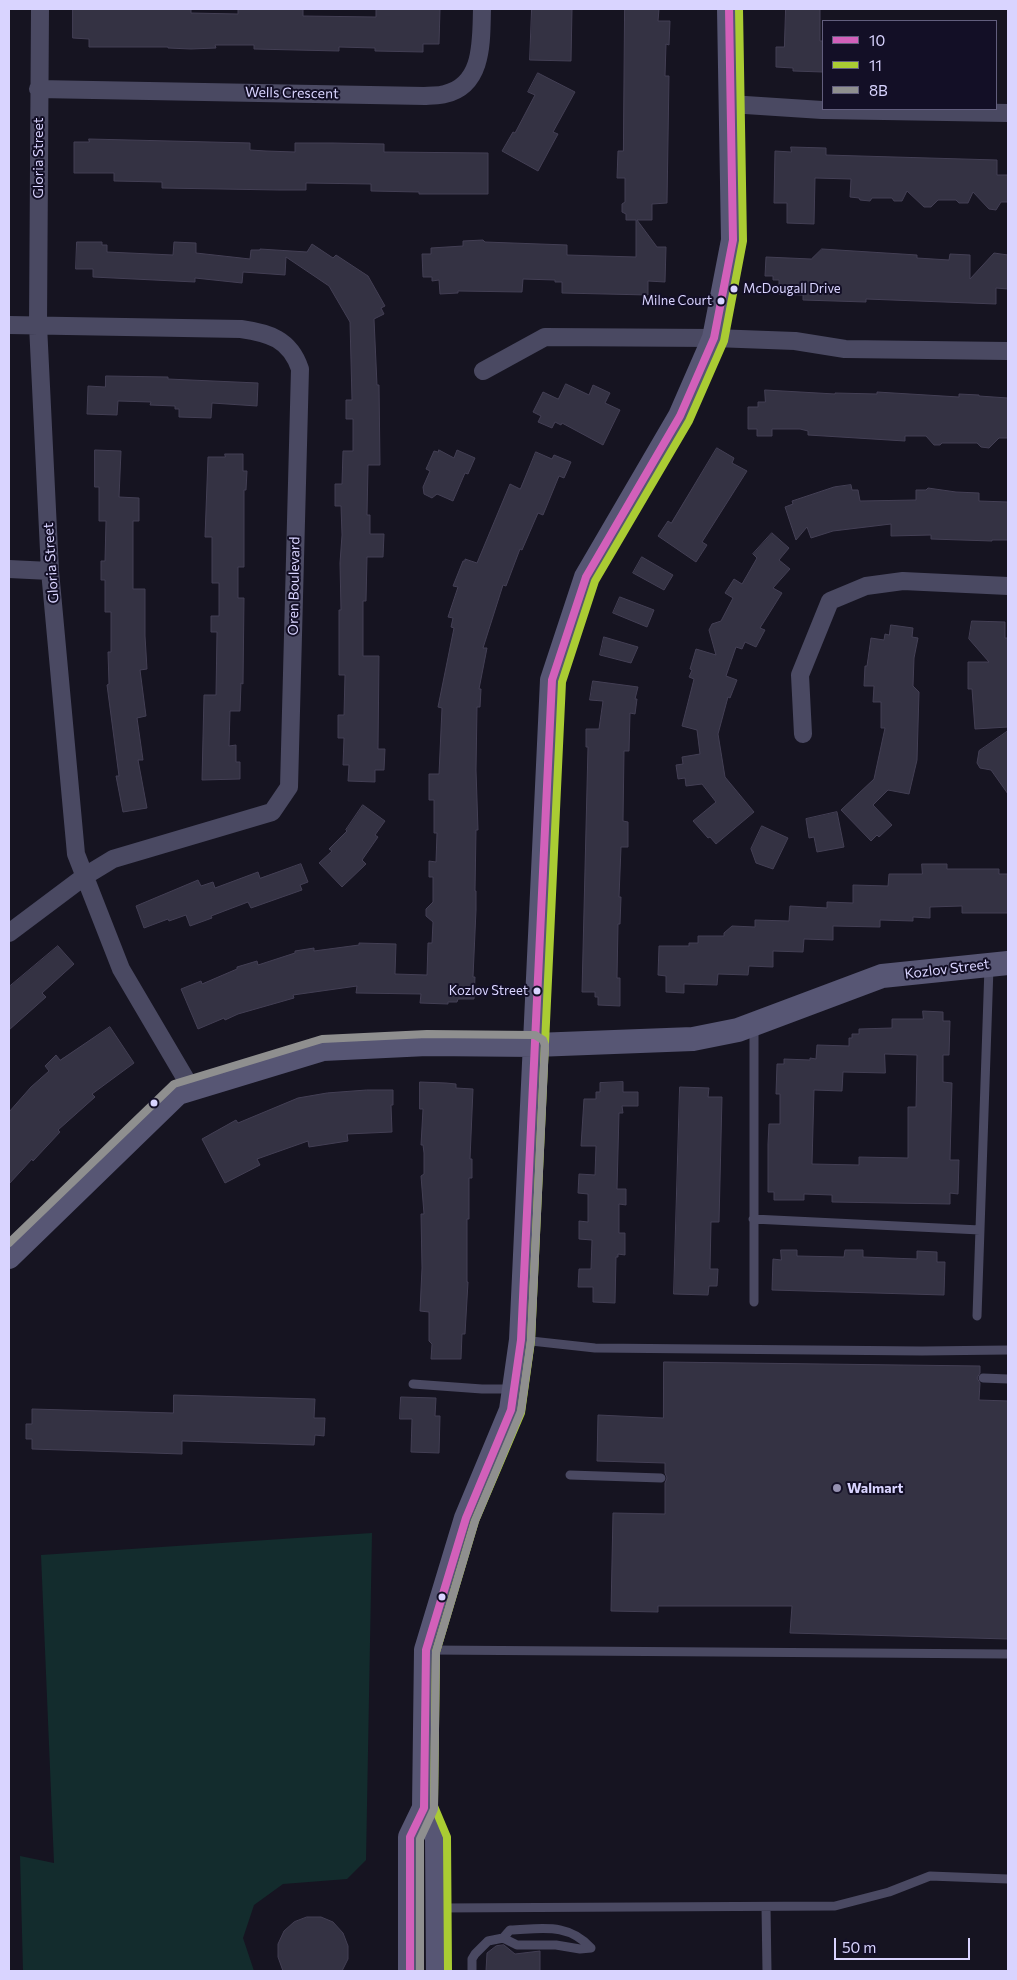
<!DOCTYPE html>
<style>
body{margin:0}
#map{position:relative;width:1017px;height:1980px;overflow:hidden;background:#161421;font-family:Commissioner,sans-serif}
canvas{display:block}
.frame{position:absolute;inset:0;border:10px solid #d9d4ff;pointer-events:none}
.legend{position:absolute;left:822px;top:20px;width:175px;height:90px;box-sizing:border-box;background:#130f26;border:1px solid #625e7d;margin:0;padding:6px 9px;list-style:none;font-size:15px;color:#d9d4ff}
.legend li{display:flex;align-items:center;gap:10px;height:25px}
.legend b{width:25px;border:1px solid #625e7d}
.scale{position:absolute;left:834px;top:1938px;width:136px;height:22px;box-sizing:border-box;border:2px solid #d9d4ff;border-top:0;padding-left:6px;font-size:15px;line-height:18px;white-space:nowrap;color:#d9d4ff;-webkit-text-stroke:4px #130f26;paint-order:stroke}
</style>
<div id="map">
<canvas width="1017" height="1980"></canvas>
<div class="frame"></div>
<ul class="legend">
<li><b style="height:6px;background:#d260ba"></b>10</li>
<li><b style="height:6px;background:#ac3"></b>11</li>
<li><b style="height:6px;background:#8f8f8f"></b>8B</li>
</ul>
<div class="scale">50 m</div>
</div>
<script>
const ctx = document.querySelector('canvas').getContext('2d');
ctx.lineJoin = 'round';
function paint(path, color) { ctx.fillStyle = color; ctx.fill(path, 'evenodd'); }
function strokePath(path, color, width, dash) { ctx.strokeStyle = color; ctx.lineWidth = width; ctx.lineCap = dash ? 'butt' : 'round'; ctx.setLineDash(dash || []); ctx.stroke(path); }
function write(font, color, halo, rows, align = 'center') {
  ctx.font = font + ' Commissioner,sans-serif'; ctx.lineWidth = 4; ctx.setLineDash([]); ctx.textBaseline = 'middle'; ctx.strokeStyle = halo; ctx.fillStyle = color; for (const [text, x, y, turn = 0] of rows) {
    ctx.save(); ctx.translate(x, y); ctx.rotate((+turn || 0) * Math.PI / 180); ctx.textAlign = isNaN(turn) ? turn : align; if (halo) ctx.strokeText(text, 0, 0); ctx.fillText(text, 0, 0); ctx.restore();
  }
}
paint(new Path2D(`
 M372 1533 366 1860 347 1879 283 1884 254 1905 243 1938 254 1971H23L20 1856 54 1863 41 1555Z`), '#132c2d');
const building = new Path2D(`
 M73 9H191V13L238 14V9H303V16L376 17V9H440L439 44H423V52L375 51V48L339 47V51L254 49V45H215L216 48 191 49 168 48V47H89V39L73 38Z
 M532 9H572L571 61 530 60Z
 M625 9H659L658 21H670L669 45 666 44 665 76H669L667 203 652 204V220H637L657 247H666L665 282 648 281V295L562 293V282H555V280L523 279 522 292 458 291V293L440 294 439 280 432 281V277H423L422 254H431V248L463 246V241L483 240 485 242 567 245V255L636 257V220H626V214L622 212V204L625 202V178H617L618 151H623Z
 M786 9H820V41H823V72L793 71V68L776 67V47H784Z
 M538 73 575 92 553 132 558 134 538 171 502 151 513 132 515 133 535 95 528 92Z
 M89 139 250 143V150L266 151 295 152V143H333L384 144V152L488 153V194H419V192L371 191V184L306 183V190H279L162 188V182L114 181V173H74V142H89Z
 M791 147 826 148V155L997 160V175H1008V202H1001L996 210 989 209 973 192 968 203H959L956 200H938L931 207H924L907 191 902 201H894L892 198H872L870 201 860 200 859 198 850 197 851 179 815 178 814 224 787 223V203H774L775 151 791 152Z
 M77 242H102V245H107V252L173 255 174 242 196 243V253L250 259 251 250H260V249L307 252 312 244 333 258 336 255 368 276 385 306 381 308 384 314 374 319 377 385H379L380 465H368L367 515H370V534H384L383 557H367L366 601H363V656H379L378 749H385L384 770H375V782L348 781 349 765H343L344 738H338V715H344L345 675H339V610H341L340 563 342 535 341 506H335V484H342L343 451H353V419H346V400H352L350 322 329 286 286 257 285 275 243 272 242 283 195 278V282L93 277V269H76Z
 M822 249 917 255V258L949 260 950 254 970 255V279L994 253 1008 255V289L996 288V304L866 299V302L803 300V295L779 294V280H773V276H765L766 257 811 259Z
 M106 376 168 377V379L258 383 257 406 212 403 211 418 179 417V409H175V406L150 405 151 402 118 401 117 415 87 414 88 386 105 387Z
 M566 384 589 395 593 385 610 393 605 403 620 410 603 445 562 423 561 425 555 422 552 428 538 422 541 416 533 412 543 392 558 399Z
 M765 390 835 394V393L877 394V392L959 397V394L979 395V396L1008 398V438H999L989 448 981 447 977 443H942L940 445H934L926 436H905V441L808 435V431L800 429H772V436H757V429H748V407H758V402H765Z
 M717 448 734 458 732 463 747 471 702 542 707 545 696 562 658 536 668 521 671 523Z
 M95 450 121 451 119 497 139 498V521H133V589H145V636L147 669 140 670 146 716 137 718 143 760H138L147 808 123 812 116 776H119L107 685 109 684 108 652H111V612H105V580H101V561H105L106 521H99V487H95Z
 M439 450 454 458 457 450 475 458 468 474 465 473 453 501 437 494 432 498 424 494 423 487 430 471 426 469 434 451 438 452Z
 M536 452 552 459 554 455 571 462 564 478 559 476 543 515 538 513 522 550 520 549 506 586 503 585 483 648H487L479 689H481L480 707H477L476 770 478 830H476L475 891H476V910L473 977H475L474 999H458L457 1002H448V1004L420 1003 421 994 356 993 357 986 293 995 294 998 238 1014 225 1020 224 1018 198 1029 181 989 201 981 202 984 237 969V967L257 961 258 965 295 953V951L314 948V951L359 945V943L396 944 395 974 427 975 428 943H432L433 922 426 916V909L433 902V877H429V861L436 862 437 833H434V800H429V774H439L442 708 438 707 454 628 451 627 453 618 448 617 458 587 453 586 463 561H465V559L477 563 510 484 520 489Z
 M225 454H243V471H247L246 490H244V567H238V598H244L243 684 241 683 240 711H230L229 746 236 745V762H240V779L202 780 204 695H216L217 632H211V616H219V583H212V537H205L208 457H225Z
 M851 485 852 490H858L860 501 916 500V490H926L928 488 956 492 979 493V501L1008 502V540H992V541L931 539V535L891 536V524L833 531 811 538 807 527 796 540 785 507 793 504 792 501 834 487Z
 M772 533 789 548 779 560 790 569 773 588 782 593 760 628 765 630 756 647 745 642 742 649 736 647 726 676 737 680 730 698 728 697 718 734 725 777 754 812 716 844 710 837 708 838 693 821 716 802 702 784 686 786 685 778 678 779 676 765 683 764 682 757 700 754 697 730 682 726 694 679 689 677 692 670 690 669 696 649 716 655 709 630 712 624 721 621 733 598 725 593 734 579 742 584 757 558 753 554Z
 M642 557 673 575 664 590 633 573Z
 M620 597 654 610 647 627 613 613Z
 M972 621 1005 622V638H1008V727L975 729 972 689H968V662H989L969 639Z
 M891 625 913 628 912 637 918 638 914 658 913 686 919 692 917 760 909 794 888 790 873 805 892 825 879 837 877 835 871 841 841 810 874 779 885 728H881V702H873L874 686H864L865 666H867L871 638 884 640 885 634 889 635Z
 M604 637 638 647 631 663 600 655Z
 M593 681 638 687 635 699H637L635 714 630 713 629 751H624L623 821 628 822V847H621L619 897H621L620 924H618L617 978H620V1006L598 1005V997H595V992H582L588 747H586V729H599L603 701 590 700Z
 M1008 731V794L991 770 980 768 977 763 979 751Z
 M363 805 385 821 375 835 378 837 362 860 366 864 342 887 319 863 332 851 329 849 347 831 346 830Z
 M837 812 844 847 817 852 814 837 809 838 806 819Z
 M762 826 788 838 773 869 756 863 751 849Z
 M301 864 308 882 300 885 302 890 251 908 248 902 211 916 212 918 190 926 186 915 169 921 168 919 144 928 136 906 198 880 201 886 213 882 215 888 258 872 260 878Z
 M922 864H947V869H999V874H1008V913H962V906L930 907V918L913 917V921L880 920V927L833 926V940L804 939 803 952 773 951V967L749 966 748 975 718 974 717 985 684 984V993L666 992V976L658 975 659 946H689V943H698V936H724V933L732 926 755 927V920L789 921 790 906 827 908V902L853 903V885L888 886 889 874H922Z
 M58 946 74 964 42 993 46 997 9 1030V987Z
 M923 1011 943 1012V1021H950L949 1055H943V1082L952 1083 950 1160H959L958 1194 950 1193V1204L832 1202V1195L804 1194V1200H774V1192H768V1144L769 1124H780V1094H776L777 1064H784V1059L810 1060V1058L816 1059 817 1045 849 1046V1038H852V1034H859V1029L892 1028V1019H923ZM885 1054 917 1055 916 1107H908V1158L859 1157V1165L812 1164 814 1090 842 1091 843 1072 885 1073Z
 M110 1027 134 1063 92 1094 95 1097 58 1130 60 1132 33 1161 32 1159 9 1184V1112L31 1087 49 1071 45 1066 56 1055 60 1060Z
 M420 1082 446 1083 456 1084V1088L473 1089 470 1159H472V1178H469V1219H467V1282H468L465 1334H462L461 1359H431L432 1344 429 1341V1312L420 1311 422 1268 421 1214H424L421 1176 424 1174V1153L423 1145H421L423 1109H420Z
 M623 1082V1092H638V1106H622L623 1113H619L617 1189H626V1205L619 1204V1233H625V1255L618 1254V1257H616L615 1303 593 1302V1287H578L579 1269H591L592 1240 579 1239V1221L588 1222V1194L578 1193 579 1174 595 1175 596 1146H581L584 1099H596V1092H600V1083Z
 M680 1087 709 1088 708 1097H722L719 1222H711L710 1269H718L717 1286H709L708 1295 674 1294Z
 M367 1090H393V1105H391L392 1132 347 1134 348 1141 309 1147 308 1141 257 1159 260 1165 225 1183 202 1139 236 1120 238 1123 298 1098 327 1093Z
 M781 1250H797V1256L844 1257 845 1250H863V1257L917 1259V1251L937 1252V1262H945L944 1295 772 1290 773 1259 781 1260Z
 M664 1362 980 1366V1373L977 1378 980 1383 979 1400 1008 1401V1639L790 1633 792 1606H658V1612L611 1611 613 1513 665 1514V1483L667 1478 665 1473V1463L597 1461 598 1415 663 1418Z
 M174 1395 315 1399 314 1418H325L324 1436 315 1435 314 1445 182 1441V1454L32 1449V1439H26V1424H32V1409L173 1413Z
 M401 1397 436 1398 435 1416H440L439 1453 411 1452 412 1419H400Z
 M307 1917H321L333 1922 343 1933 348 1946V1959L342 1971H283L278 1957V1944L284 1931 294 1922Z
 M504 1945 515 1954 540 1951V1971H486L487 1953 496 1946Z`);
paint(building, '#343243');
strokePath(building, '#433f54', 1);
strokePath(new Path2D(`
 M754 1025V1302
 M753 1219 980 1230
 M977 1316 989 967
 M522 1340 595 1348 922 1351 1008 1350
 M983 1378 1008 1379
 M413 1384 482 1389H514
 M570 1475 661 1478
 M429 1650 1008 1654
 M766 1907 767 1971
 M439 1908 835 1906 889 1892 930 1876 1008 1879
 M503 1938 517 1945H556L580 1949 591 1948
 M472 1971V1959L475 1954 488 1941 503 1938 510 1930C541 1929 568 1922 591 1948`), '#4a4962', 9);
strokePath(new Path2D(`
 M40 9 38 325 50 571 76 854 121 969 191 1088
 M38 89 425 96C432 95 439 96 445 94 484 85 481 40 482 9
 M730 104 822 110 1008 113
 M9 325 241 329C269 333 290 339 300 369L289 787 272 812 113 859 85 876 9 933
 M483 371 545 337 714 338 795 341 845 349 1008 351
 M9 569 50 571
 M803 734 800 675 830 601 866 586 903 581 1008 586`), '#4a4962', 18);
strokePath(new Path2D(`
 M9 1257 178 1093 323 1049 427 1044 535 1045 693 1039 738 1030 882 976 1008 963
 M410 1971V1837L424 1808
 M438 1971 437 1838 424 1808 426 1650 466 1518 511 1410 521 1340 552 680 586 577 680 416 714 338 733 240 729 9`), '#575674', 24);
strokePath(new Path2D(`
 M410 1971V1837L424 1808 426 1650 466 1518 511 1410 521 1340 552 680 586 577 680 416 714 338 733 240 729 9`), '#d260ba', 8);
strokePath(new Path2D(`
 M448 1971 447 1837 434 1806 436 1652 475 1521 521 1413 531 1341 562 682 595 581 689 421 724 341 743 241 739 9`), '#ac3', 8);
strokePath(new Path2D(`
 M9 1243 174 1084 322 1039 427 1034 535 1035 543 1040 545 1045 531 1340 521 1411 475 1521 436 1652 434 1809 420 1839V1971`), '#8f8f8f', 8);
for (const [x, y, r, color] of [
 [734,289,4.5,"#d9d4ff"],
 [721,301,4.5,"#d9d4ff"],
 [537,991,4.5,"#d9d4ff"],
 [154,1103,4.5,"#d9d4ff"],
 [837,1488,5,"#9591b1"],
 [442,1597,4.5,"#d9d4ff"]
]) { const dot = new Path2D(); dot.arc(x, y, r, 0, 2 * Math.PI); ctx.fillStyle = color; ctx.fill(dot); strokePath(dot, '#130f26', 2); }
write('13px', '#d9d4ff', '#130f26', [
 ["McDougall Drive",743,289,"left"],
 ["Milne Court",712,301],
 ["Kozlov Street",528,991]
], 'right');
write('14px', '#d9d4ff', '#130f26', [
 ["Wells Crescent",292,93,1],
 ["Gloria Street",38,158,-90],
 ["Gloria Street",51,563,-94],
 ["Oren Boulevard",294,586,-89],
 ["Kozlov Street",947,969,-7]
]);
write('bold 14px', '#d9d4ff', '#130f26', [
 ["Walmart",847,1488]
], 'left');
</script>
